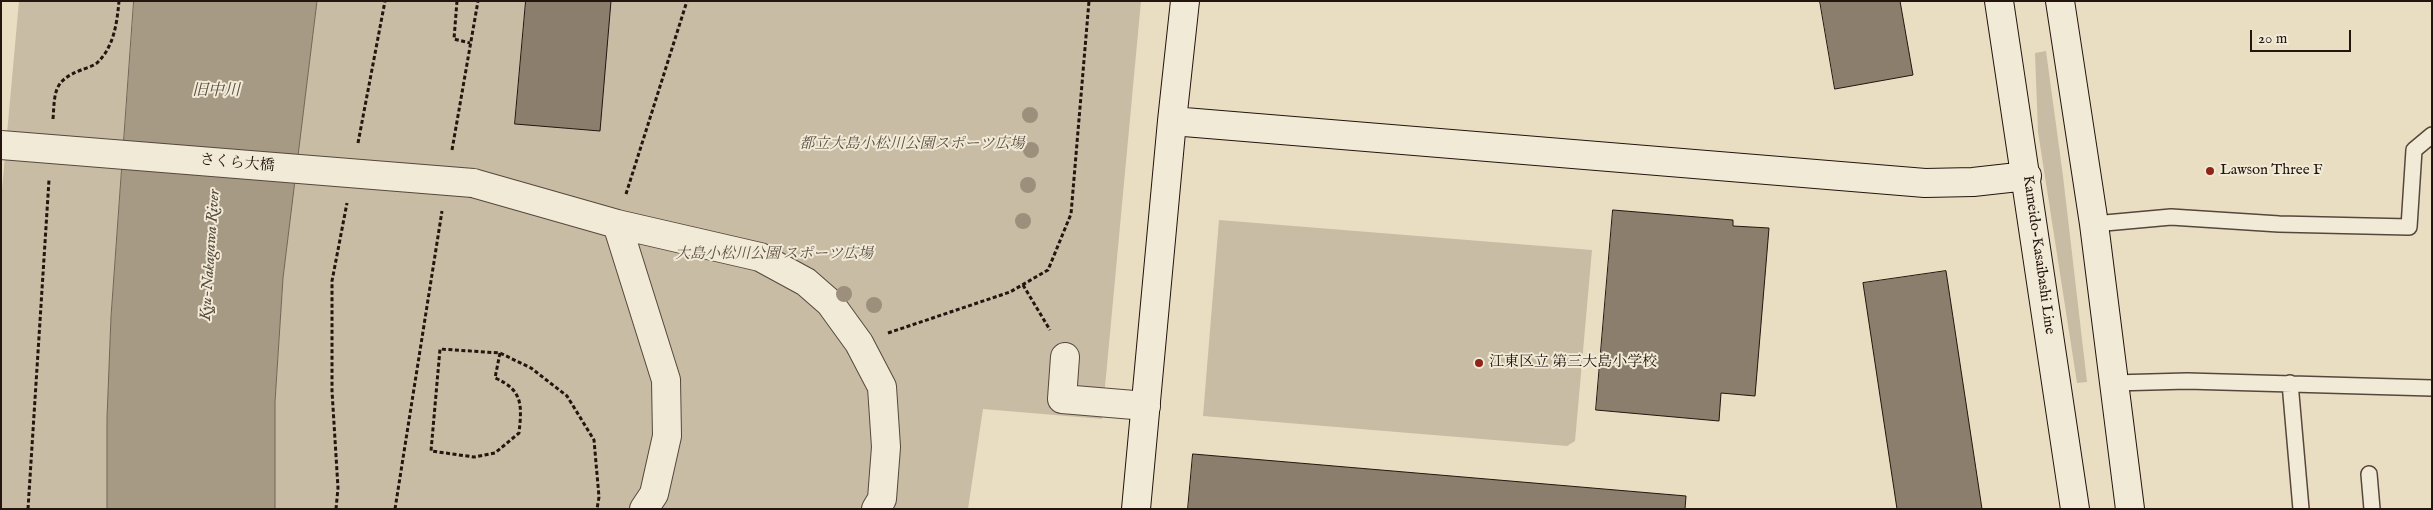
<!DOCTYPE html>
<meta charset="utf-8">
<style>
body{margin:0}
#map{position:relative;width:2433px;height:510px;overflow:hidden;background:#eadec2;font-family:"IM FELL English",serif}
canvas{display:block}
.frame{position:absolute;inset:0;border:2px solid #24150f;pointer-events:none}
.scale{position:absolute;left:2250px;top:30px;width:101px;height:22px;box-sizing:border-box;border:2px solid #24150f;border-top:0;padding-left:6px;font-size:15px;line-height:18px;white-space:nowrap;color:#24150f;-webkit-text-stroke:4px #f1ead7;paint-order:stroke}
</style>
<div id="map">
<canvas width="2433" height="510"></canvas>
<div class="frame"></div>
<div class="scale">20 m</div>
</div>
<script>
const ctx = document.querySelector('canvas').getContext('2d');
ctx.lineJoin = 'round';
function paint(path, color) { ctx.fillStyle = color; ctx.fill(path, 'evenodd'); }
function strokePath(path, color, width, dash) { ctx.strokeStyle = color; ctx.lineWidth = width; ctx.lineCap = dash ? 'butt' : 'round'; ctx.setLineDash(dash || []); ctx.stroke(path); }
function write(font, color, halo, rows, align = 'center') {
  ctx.font = font + ' "IM FELL English","Noto Serif JP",serif'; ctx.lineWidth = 4; ctx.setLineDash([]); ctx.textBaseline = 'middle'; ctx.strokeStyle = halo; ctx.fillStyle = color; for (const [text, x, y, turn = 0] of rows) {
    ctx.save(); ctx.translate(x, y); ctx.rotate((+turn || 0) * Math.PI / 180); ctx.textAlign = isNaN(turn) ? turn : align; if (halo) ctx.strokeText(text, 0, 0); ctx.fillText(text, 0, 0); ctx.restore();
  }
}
paint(new Path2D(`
 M19 1H134L111 317 107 418V509H1V200Z
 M317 1H1141L1102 419 983 409 968 509H275V402L283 278Z
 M2046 51 2063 176 2087 382 2077 383 2038 132 2035 53Z
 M1219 220 1592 250 1575 441 1567 446 1203 416Z`), '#c8bca4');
const water = new Path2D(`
 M134 1H317L283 278 275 402V509H107V418L111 317Z`);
paint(water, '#a79a85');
strokePath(water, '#736556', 1);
const building = new Path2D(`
 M526 1H611L600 131 515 124Z
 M1820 1H1900L1913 75 1835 89Z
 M1613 210 1733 220V226L1769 228 1755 396 1721 393 1719 421 1596 410Z
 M1946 271 1982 509H1897L1863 283Z
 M1193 454 1686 496 1685 509H1188Z`);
paint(building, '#8b7e6c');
strokePath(building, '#24150f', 1);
const lane = new Path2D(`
 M2094 224 2171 217 2279 224 2409 227 2414 150 2432 135
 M2114 383 2187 381 2432 388
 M2290 383 2301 509
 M2369 474 2372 509`);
const street = new Path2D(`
 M473 183 617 224 760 257 806 282 830 303 859 343 882 387 886 447 882 499 876 509
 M617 224 666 380 667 436 654 494 644 509
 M1065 357 1062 399 1146 406`);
const secondary = new Path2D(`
 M1999 1 2075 509
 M2060 1 2094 224 2130 509
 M1172 121 1925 183 1973 182 2027 176
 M1136 509 1172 121 1185 1`);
strokePath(lane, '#56473c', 18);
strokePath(street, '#56473c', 30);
strokePath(secondary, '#24150f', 30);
strokePath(new Path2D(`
 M457 1 454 39 470 43
 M53 119C55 92 53 81 81 70 86 68 94 66 98 62 114 46 117 23 119 1
 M358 143 385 1
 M452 150 478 1
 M626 194 687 1
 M1023 285 1050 330
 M888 333 1010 292 1048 270 1071 214 1089 1
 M500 353 495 378C523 390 522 405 519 433L495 453 474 457 431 451 440 349 500 353 531 368 567 396 594 440 599 497 597 509
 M28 509 49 180
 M336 509 338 488 332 391V281L347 203
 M395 509 442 211`), '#24150f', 3, [4, 2.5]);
strokePath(lane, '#f1ead7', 15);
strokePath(street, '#f1ead7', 28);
strokePath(secondary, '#f1ead7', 28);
const streetBridge = new Path2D(`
 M1 145 473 183`);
strokePath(streetBridge, '#56473c', 30, []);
strokePath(streetBridge, '#f1ead7', 28);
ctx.fillStyle = '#9c8f7c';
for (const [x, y] of [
 [1030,115],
 [1031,150],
 [1028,185],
 [1023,221],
 [844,294],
 [874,305]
]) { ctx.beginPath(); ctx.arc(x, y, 8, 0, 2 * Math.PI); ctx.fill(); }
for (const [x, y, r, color] of [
 [2210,171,5,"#8f2418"],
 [1479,363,5,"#8f2418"]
]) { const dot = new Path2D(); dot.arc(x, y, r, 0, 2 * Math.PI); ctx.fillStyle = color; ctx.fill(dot); strokePath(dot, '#f1ead7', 2); }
write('italic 15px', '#5d4f43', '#f1ead7', [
 ["都立大島小松川公園スポーツ広場",912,145],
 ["大島小松川公園 スポーツ広場",774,255]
]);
write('15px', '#24150f', '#f1ead7', [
 ["さくら大橋",237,164,5],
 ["Kameido-Kasaibashi Line",2038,255,82]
]);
write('15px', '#24150f', '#f1ead7', [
 ["Lawson Three F",2220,171],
 ["江東区立 第三大島小学校",1489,363]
], 'left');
write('italic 16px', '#584a3e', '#f1ead7', [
 ["旧中川",216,92],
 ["Kyu-Nakagawa River",211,255,-86]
]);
</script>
